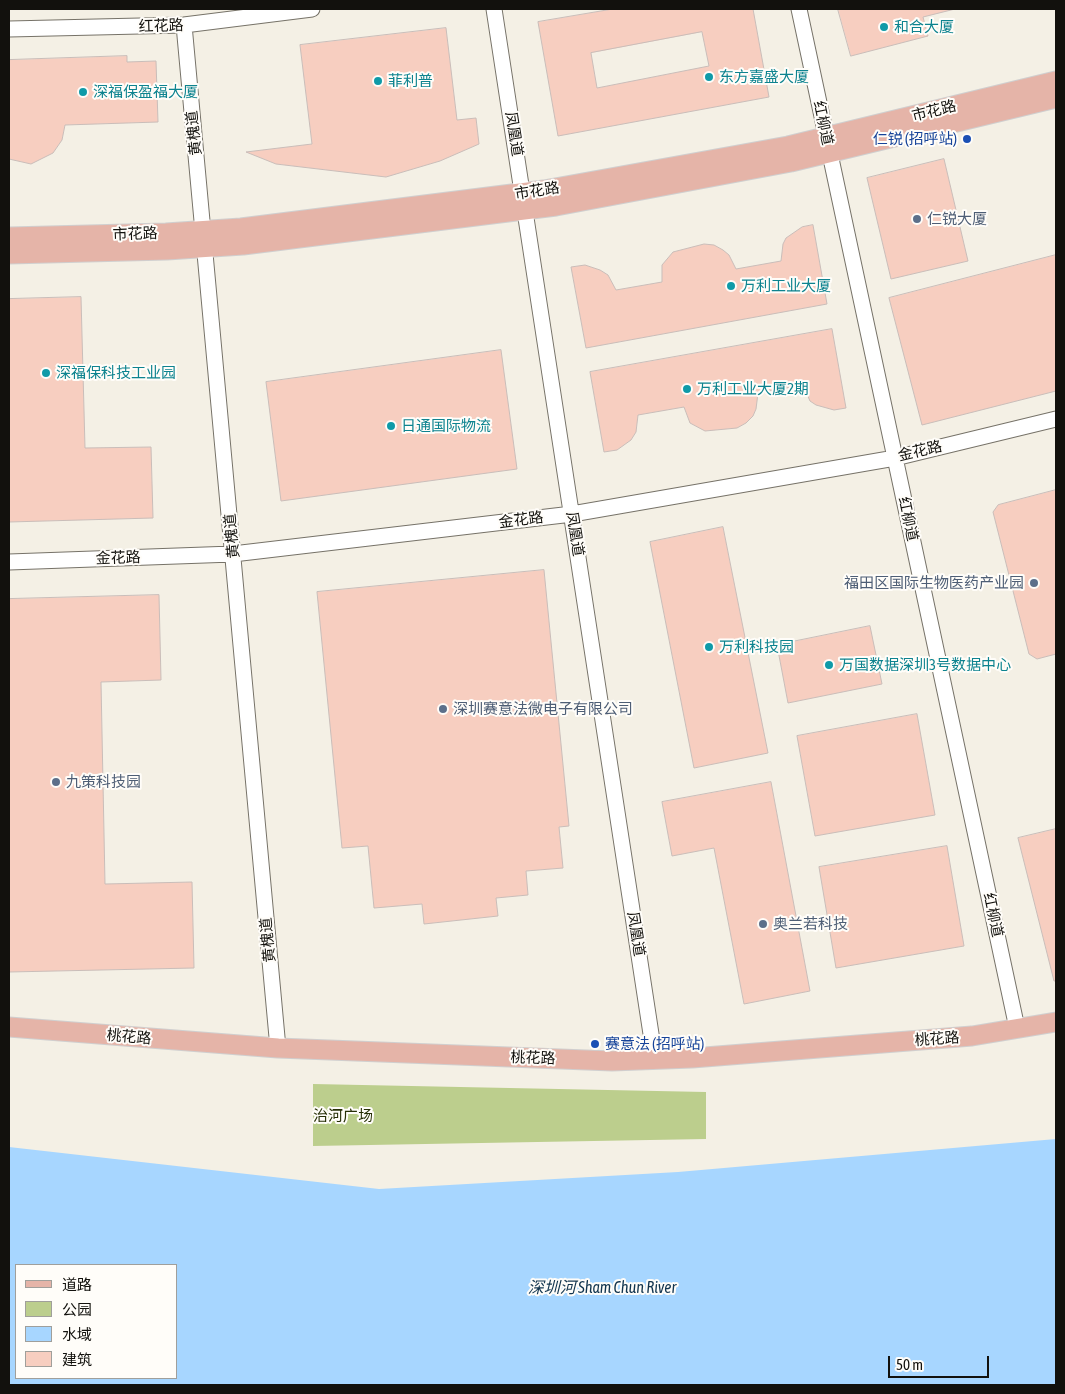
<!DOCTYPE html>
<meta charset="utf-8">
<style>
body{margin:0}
#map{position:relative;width:1065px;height:1394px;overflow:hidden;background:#f4f0e5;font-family:"Asap Condensed","Noto Sans SC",sans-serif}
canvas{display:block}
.frame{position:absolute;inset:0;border:10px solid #12110d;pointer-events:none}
.legend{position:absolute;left:15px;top:1264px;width:162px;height:115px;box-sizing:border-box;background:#fffdf9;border:1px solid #a09f9b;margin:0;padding:6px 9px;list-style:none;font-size:15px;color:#12110d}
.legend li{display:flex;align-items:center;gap:10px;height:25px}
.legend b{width:25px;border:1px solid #a09f9b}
.scale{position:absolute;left:888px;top:1356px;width:101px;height:22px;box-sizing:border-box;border:2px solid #12110d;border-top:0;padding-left:6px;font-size:15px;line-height:18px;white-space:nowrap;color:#12110d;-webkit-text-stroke:4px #fffdf9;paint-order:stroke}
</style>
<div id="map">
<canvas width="1065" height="1394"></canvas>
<div class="frame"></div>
<ul class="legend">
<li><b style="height:6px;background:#e5b4a8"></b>道路</li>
<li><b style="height:14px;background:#bcce8d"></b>公园</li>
<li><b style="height:14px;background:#a7d6ff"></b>水域</li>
<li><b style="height:14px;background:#f7cec0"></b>建筑</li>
</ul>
<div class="scale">50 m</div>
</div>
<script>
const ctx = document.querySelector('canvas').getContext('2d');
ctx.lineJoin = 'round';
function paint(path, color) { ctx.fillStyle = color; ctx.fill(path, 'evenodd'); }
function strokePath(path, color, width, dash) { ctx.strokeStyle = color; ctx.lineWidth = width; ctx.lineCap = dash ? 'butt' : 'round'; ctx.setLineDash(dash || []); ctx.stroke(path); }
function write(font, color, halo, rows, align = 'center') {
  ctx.font = font + ' "Asap Condensed","Noto Sans SC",sans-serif'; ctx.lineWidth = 4; ctx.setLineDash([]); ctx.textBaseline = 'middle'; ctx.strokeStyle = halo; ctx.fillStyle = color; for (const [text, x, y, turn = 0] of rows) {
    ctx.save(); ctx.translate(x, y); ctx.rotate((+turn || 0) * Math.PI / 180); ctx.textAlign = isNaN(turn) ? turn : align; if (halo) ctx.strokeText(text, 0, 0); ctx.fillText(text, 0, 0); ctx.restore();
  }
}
paint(new Path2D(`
 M313 1084 706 1092V1139L313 1146Z`), '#bcce8d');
paint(new Path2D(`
 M1056 1139V1385H9V1147L379 1189 678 1172ZM16 1265H176V1378H16Z`), '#a7d6ff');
const building = new Path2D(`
 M613 9H753L769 97 558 136 538 22ZM702 32 709 66 597 88 591 53Z
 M838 9H955L923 17 928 36 851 56Z
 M446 28 457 120 476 118 479 144 440 161 386 177 276 164 246 152 312 144 300 45Z
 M127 56V62L156 61 158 122 65 125 62 140 53 153 31 164 9 159V60Z
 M944 159 968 261 891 279 867 178Z
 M813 225 827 304 586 348 571 267 585 265 600 270 608 275 616 290 662 282V265L673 252 704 244 714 245 723 250 729 255 736 269 781 261 783 244 786 238 802 227Z
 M1056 255V391L922 425 889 298Z
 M81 297 85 448 151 447 153 518 9 522V299Z
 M832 329 846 408 834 410 816 405 810 401 803 385 758 393 756 409 753 416 746 423 737 428 705 431 690 423 684 407 638 415 636 432 631 440 617 450 604 452 590 372Z
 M501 350 517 469 281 501 266 382Z
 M1056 490V654L1037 659 1029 654 993 512 998 505Z
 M723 527 768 753 694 768 650 542Z
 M544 570 569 826 559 827 563 868 526 871 528 895 496 898 498 916 424 924 422 904 374 908 368 846 342 848 317 592Z
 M159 595 161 680 101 682 105 884 192 882 194 968 9 972V599Z
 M870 626 882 684 788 703 777 645Z
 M917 714 935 815 815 836 797 736Z
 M771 782 810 991 744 1004 714 848 672 856 662 802Z
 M1056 829V981H1054L1018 838Z
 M947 846 964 946 836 968 819 867Z`);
paint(building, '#f7cec0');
strokePath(building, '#c9bdb9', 1);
const minor = new Path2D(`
 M494 9 655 1060
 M799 9 1017 1028
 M184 25 278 1048
 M9 29 184 25 312 9
 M9 562 233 554 572 514 895 458 1056 419`);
const major = new Path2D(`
 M9 237 166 233 241 228 544 190 788 146 1056 81
 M9 254 167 250 243 245 556 206 791 162 1056 98
 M9 1027 278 1048 612 1061 692 1058 972 1036 1056 1022`);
strokePath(minor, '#767268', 17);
strokePath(major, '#d0cfcf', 21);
strokePath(minor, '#fff', 15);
strokePath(major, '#e5b4a8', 19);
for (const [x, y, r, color] of [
 [884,27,5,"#0f9aa8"],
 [709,77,5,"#0f9aa8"],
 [378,81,5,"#0f9aa8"],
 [83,92,5,"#0f9aa8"],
 [967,139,5,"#1a4fb4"],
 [917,219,5,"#5c6f8a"],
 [731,286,5,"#0f9aa8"],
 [46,373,5,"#0f9aa8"],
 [687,389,5,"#0f9aa8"],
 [391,426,5,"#0f9aa8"],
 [1034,583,5,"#5c6f8a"],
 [709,647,5,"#0f9aa8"],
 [829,665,5,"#0f9aa8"],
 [443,709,5,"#5c6f8a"],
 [56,782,5,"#5c6f8a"],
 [763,924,5,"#5c6f8a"],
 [595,1044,5,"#1a4fb4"]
]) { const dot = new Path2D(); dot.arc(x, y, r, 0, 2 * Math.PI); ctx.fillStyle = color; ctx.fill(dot); strokePath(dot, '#fffdf9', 2); }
write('15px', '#12110d', '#fffdf9', [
 ["红花路",161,26,-2],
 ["市花路",934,111,-14],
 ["红柳道",823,123,78],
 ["黄槐道",194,133,-96],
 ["凤凰道",514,134,81],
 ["市花路",537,191,-9],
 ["市花路",135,234,-2],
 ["金花路",920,451,-13],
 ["红柳道",908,519,78],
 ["金花路",521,520,-7],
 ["凤凰道",575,534,81],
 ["黄槐道",232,536,-95],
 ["金花路",118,558,-2],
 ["红柳道",993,915,78],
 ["凤凰道",636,934,81],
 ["黄槐道",268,940,-95],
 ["桃花路",129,1037,5],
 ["桃花路",937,1039,-4],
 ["桃花路",533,1058,2]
]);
write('15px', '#0d838f', '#fffdf9', [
 ["和合大厦",894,27],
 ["东方嘉盛大厦",719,77],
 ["菲利普",388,81],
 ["深福保盈福大厦",93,92],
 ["万利工业大厦",741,286],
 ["深福保科技工业园",56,373],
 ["万利工业大厦2期",697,389],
 ["日通国际物流",401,426],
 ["万利科技园",719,647],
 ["万国数据深圳3号数据中心",839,665]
], 'left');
write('15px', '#164399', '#fffdf9', [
 ["仁锐 (招呼站)",957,139],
 ["赛意法 (招呼站)",605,1044,"left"]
], 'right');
write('15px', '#4e5e75', '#fffdf9', [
 ["仁锐大厦",927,219],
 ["福田区国际生物医药产业园",1024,583,"right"],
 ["深圳赛意法微电子有限公司",453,709],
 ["九策科技园",66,782],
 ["奥兰若科技",773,924]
], 'left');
write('15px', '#252e05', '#fffdf9', [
 ["治河广场",343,1116]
]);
write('italic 16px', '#11344e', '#fffdf9', [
 ["深圳河 Sham Chun River",602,1288]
]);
</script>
